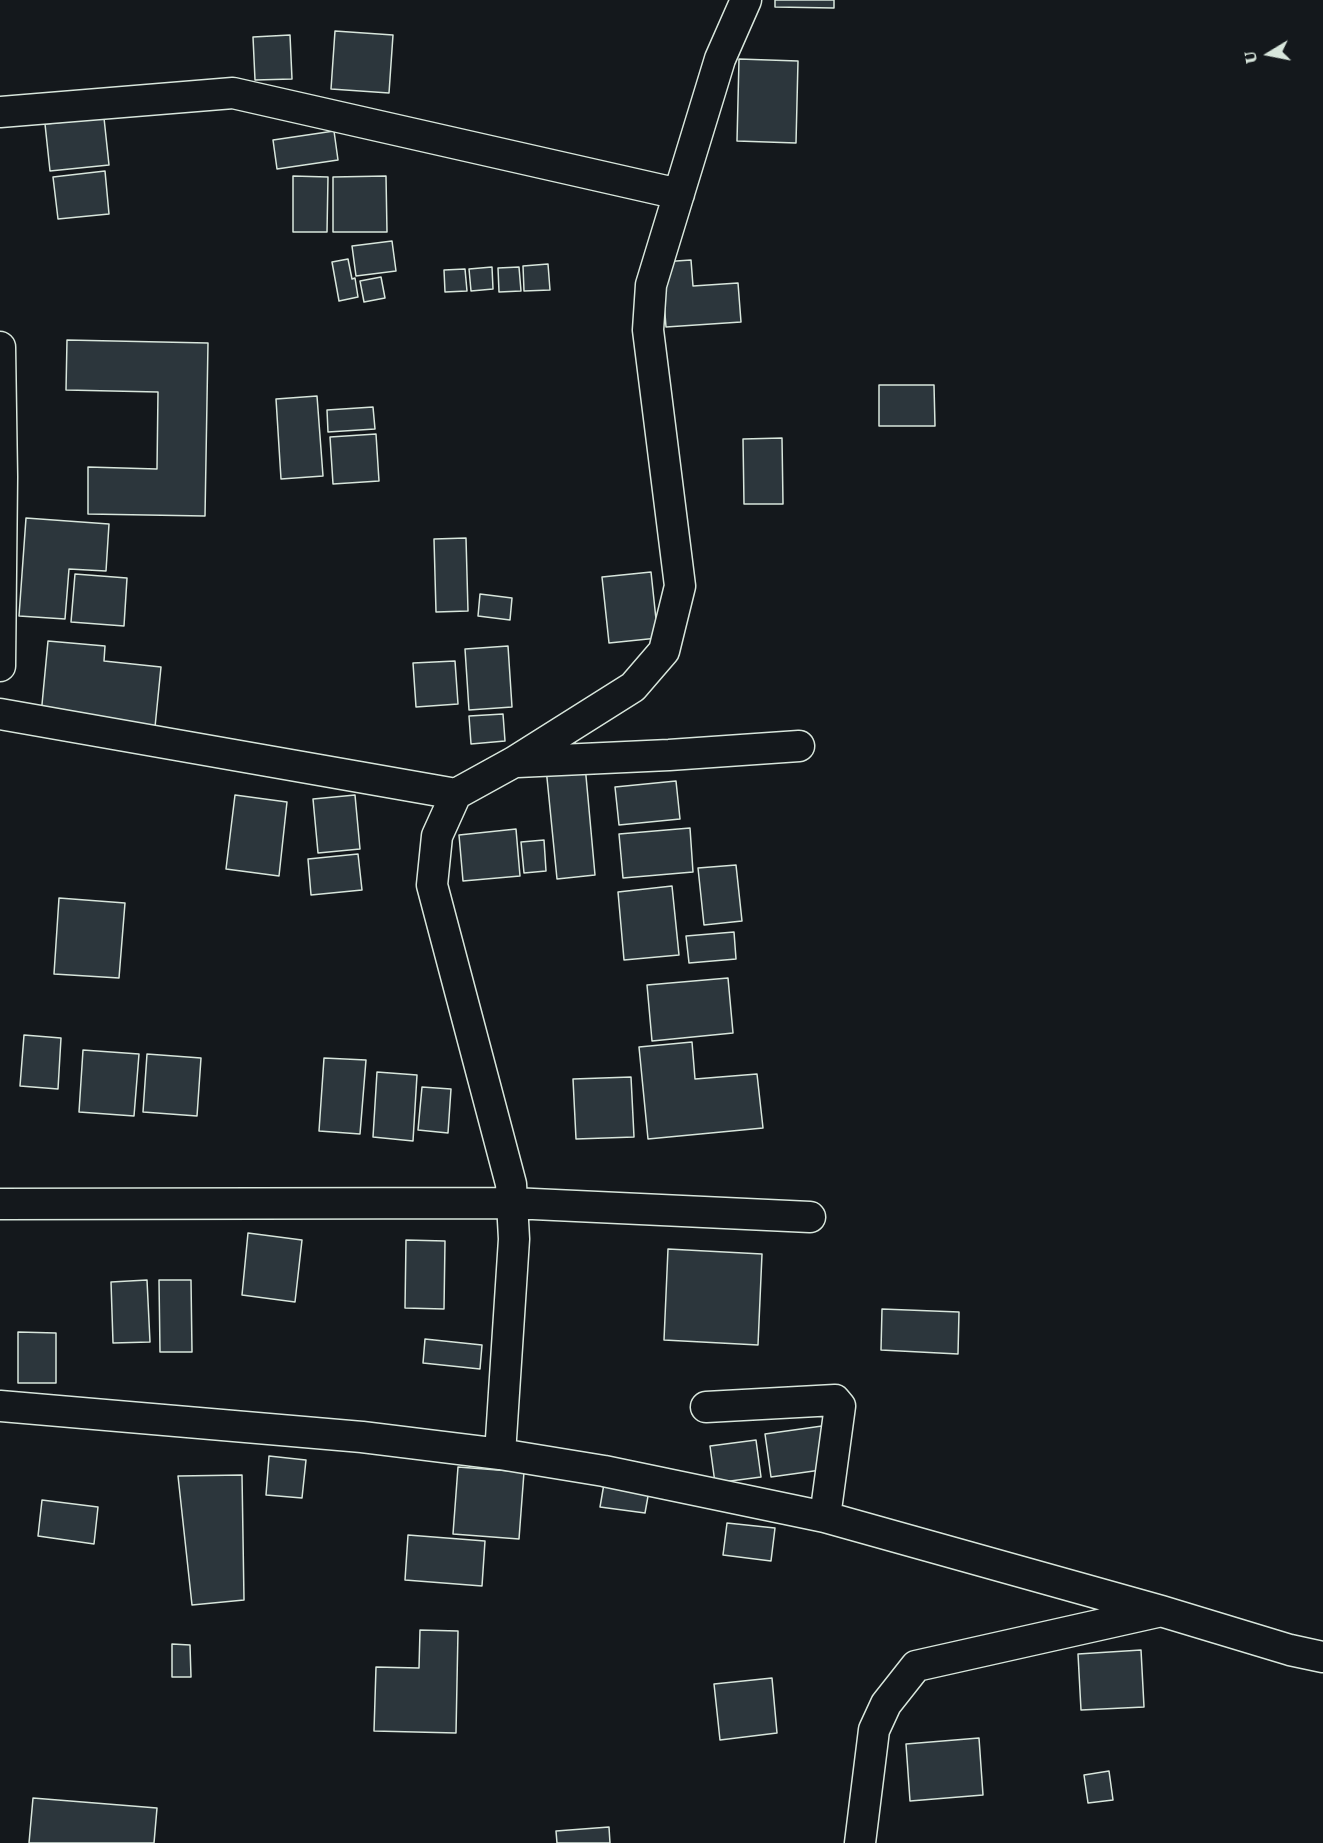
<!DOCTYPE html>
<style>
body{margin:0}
#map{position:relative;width:1323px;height:1843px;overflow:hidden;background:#14181c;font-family:"Roboto Serif",serif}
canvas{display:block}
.north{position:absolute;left:1239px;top:24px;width:60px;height:60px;-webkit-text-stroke:4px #14181c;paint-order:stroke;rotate:260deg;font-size:16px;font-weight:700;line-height:24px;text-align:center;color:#d8e6dc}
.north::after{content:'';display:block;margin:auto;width:21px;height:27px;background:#d8e6dc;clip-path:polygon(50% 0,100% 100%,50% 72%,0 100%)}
</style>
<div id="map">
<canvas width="1323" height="1843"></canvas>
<div class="north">U</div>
</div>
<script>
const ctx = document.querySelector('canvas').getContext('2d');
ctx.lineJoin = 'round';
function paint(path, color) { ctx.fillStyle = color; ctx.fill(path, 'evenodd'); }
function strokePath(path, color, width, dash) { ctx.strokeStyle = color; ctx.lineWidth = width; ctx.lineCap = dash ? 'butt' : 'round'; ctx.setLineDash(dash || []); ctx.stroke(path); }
const building = new Path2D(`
 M775 0H834V8L775 7Z
 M335 31 393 35 389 93 331 89Z
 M290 35 292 79 255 80 253 37Z
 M739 59 798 61 796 143 737 141Z
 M104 118 109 165 50 171 45 124Z
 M334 131 338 160 277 169 273 140Z
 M105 171 109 214 58 219 53 177Z
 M293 176 328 177 327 232H293Z
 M386 176 387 232H333V177Z
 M392 241 396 271 356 276 352 246Z
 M348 259 352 279 355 278 358 297 339 301 332 262Z
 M691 260 693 286 738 283 741 322 666 327 661 262Z
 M548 264 550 290 524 291 523 266Z
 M492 267 493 289 471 291 469 269Z
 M519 267 521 291 499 292 498 268Z
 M465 269 467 291 445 292 444 270Z
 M381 277 385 298 364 302 360 281Z
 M67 340 208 343 205 516 88 514V467L157 469 158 392 66 390Z
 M879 385H934L935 426H879Z
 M317 396 323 476 281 479 276 399Z
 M373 407 375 429 328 432 327 410Z
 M376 434 379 481 333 484 330 437Z
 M782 438 783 504H744L743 439Z
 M26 518 109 524 106 571 69 569 65 619 19 616Z
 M466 538 468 611 436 612 434 539Z
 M651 572 658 638 609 643 602 577Z
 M75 574 127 578 124 626 71 622Z
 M480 594 512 598 510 620 478 616Z
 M48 641 105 646 104 661 161 667 155 727 41 715Z
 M508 646 512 707 469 710 465 649Z
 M455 661 458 704 416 707 413 663Z
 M503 714 505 741 471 744 469 716Z
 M585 765 595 875 557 879 546 768Z
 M676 781 680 819 619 825 615 787Z
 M235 795 287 802 279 876 226 869Z
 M355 795 360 849 318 853 313 799Z
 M690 828 693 872 623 878 619 834Z
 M516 829 520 876 463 881 459 835Z
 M544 840 546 871 524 873 521 842Z
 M358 854 362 890 311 895 308 859Z
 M736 865 742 921 704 925 698 868Z
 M672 886 679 955 624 960 618 892Z
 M59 898 125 903 119 978 54 974Z
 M734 932 736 959 689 963 686 936Z
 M728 978 733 1033 652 1041 647 985Z
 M24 1035 61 1038 58 1089 20 1086Z
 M692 1042 695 1079 757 1074 763 1128 648 1139 639 1047Z
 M83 1050 139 1054 134 1116 79 1112Z
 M147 1054 201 1058 197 1116 143 1112Z
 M324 1058 366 1060 360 1134 319 1131Z
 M377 1072 417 1075 413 1141 373 1137Z
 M631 1077 634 1137 576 1139 573 1079Z
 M422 1087 451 1089 448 1133 418 1130Z
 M248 1233 302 1240 295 1302 242 1295Z
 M406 1240 445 1241 444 1309 405 1308Z
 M668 1249 762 1254 758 1345 664 1340Z
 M147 1280 150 1342 113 1343 111 1282Z
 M159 1280H191L192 1352H160Z
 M882 1309 959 1312 958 1354 881 1350Z
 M18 1332 56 1333V1383H18Z
 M425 1339 482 1345 480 1369 423 1363Z
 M822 1426 828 1469 771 1477 765 1434Z
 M756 1440 761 1477 715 1483 710 1446Z
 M269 1456 306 1460 302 1498 266 1495Z
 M458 1467 524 1472 519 1539 453 1534Z
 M242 1475 244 1600 192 1605 178 1476Z
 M605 1478 650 1485 645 1513 600 1507Z
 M42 1500 98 1507 94 1544 38 1536Z
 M727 1523 775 1528 771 1561 723 1555Z
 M408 1535 485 1541 482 1586 405 1580Z
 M420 1630 458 1631 456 1733 374 1731 376 1667 419 1668Z
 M172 1644 190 1645 191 1677H172Z
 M1141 1650 1144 1707 1081 1710 1078 1654Z
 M772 1678 777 1733 720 1740 714 1684Z
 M979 1738 983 1795 910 1801 906 1744Z
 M1109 1771 1113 1800 1088 1803 1084 1775Z
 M33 1798 157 1808 154 1843H29Z
 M609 1827 610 1843H557L556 1831Z`);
paint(building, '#2c363c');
strokePath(building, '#d8e6dc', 1.5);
const street = new Path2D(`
 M0 112 233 93 679 194
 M0 347 2 477 0 666
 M0 714 456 794
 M517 762 669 755 799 746
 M0 1204 512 1203 810 1217
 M0 1406 362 1437 500 1454 604 1471 825 1517 1161 1611 1290 1650 1323 1657
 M706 1407 835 1400 840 1406 825 1517
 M500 1454 514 1239 511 1184 432 885 437 836 456 794 514 762 633 687 664 651 680 586 648 330 651 285 720 59 746 0
 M860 1843 874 1730 886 1704 916 1666 1157 1612`);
strokePath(street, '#d8e6dc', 33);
strokePath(street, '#14181c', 30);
</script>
